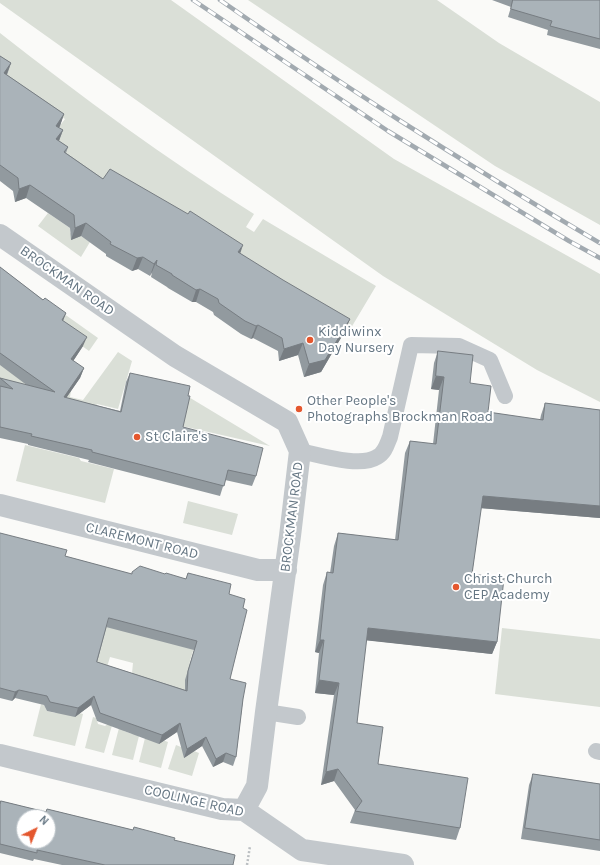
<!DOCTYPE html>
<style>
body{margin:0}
#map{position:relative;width:600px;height:865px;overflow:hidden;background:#fafaf8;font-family:Karla,sans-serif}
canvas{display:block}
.north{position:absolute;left:16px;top:809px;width:40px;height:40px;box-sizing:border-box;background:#fff;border:1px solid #c1c8cd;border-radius:50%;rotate:43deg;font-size:11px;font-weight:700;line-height:16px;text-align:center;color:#657683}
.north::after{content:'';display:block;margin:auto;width:14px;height:18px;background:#e4572e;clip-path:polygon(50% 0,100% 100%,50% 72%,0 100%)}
</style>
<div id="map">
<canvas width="600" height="865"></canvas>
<div class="north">N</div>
</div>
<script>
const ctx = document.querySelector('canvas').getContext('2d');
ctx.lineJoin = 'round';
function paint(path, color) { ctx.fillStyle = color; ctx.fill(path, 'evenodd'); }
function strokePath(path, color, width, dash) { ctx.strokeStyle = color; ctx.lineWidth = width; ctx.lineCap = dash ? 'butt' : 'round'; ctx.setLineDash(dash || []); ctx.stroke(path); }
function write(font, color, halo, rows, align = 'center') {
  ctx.font = font + ' Karla,sans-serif'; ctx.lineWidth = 4; ctx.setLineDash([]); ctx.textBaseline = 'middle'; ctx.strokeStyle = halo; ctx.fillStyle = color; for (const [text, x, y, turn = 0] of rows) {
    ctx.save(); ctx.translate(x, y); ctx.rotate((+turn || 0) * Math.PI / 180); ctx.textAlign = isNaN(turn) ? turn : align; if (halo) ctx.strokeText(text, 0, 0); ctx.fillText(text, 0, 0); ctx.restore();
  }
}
paint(new Path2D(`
 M0 0H171L394 159 600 274V402L537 370 383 276 0 3Z
 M248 0H437L499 43 600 102V225L495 166Z
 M0 33C82 97 166 159 254 214L246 227 254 232 263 219 376 286 348 333 98 191 60 164 55 132 65 119 0 71Z
 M48 213 70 228V233L81 236 90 242 81 257 38 226Z
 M11 276 42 299 2 356 71 391 70 397 83 400 118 352 132 361 118 409 97 404 93 417 0 388V347Z
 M46 301 98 338 89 351 71 338Z
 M187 396 270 446 182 426Z
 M25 445 79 458 81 461 114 469 105 503 16 481Z
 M188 501 238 514 232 535 183 523Z
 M0 603 109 616 197 638 190 661 189 673 186 677 213 686 215 699 131 683 133 663 110 657 105 674Z
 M502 628 600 639V707L495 694Z
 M41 704 44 705 47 711 55 713 59 708 83 714 75 746 33 736Z
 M93 717 96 718 98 724 105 726 111 722H113L104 753 85 748Z
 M120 724 122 725 124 731 132 734 137 731 140 732 133 760 112 755Z
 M146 734 168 742 161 768 139 762Z
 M176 745 181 747 189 754 194 751 199 753 192 776 168 769Z`), '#dadfd7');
strokePath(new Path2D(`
 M247 865 250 846`), '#bbbfc2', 2.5, [2, 2]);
strokePath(new Path2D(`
 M300 451C320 455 360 468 377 457 385 453 387 444 390 437L411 345 459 346 490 360 505 396
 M266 712 298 717
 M596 751 600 752`), '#c3c8cc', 16);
strokePath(new Path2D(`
 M0 235 175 356 287 422 300 451 290 536 266 712 257 786 244 810
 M0 505 258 570H286
 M0 755 222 809 244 810 302 850 403 865`), '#c3c8cc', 22);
const rail = new Path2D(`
 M193 0 388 131 569 241 600 258
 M220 0C279 41 338 81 399 120 465 162 532 203 600 243`);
strokePath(rail, '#a2aab0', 4.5);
strokePath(rail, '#fff', 3, [9]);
paint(new Path2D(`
 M492 0H600V49L547 35 548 30 508 17 511 7Z
 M0 56 11 63 7 75 64 114 59 128 63 130 59 141 68 147 66 153 103 179 240 253 345 331 321 372 304 377 298 355 279 361 278 351 253 338 251 339 241 334 214 315 213 312 196 302H192L168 288 167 287 151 277 152 272 150 276 138 269 132 271 106 256V254L81 236 71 240 70 228 26 198 15 202 13 191 0 181Z
 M0 267 43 300 66 313 63 321 83 346 73 361 84 368 80 378 66 398 120 411 126 382 130 373 188 396 183 427 256 476 252 486 225 480 220 496 88 462 89 460 28 445V444L0 438V378L28 386 0 365Z
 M438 351 470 383 488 412 540 420 541 415 545 403 600 410V518L481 508 472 574 497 642 492 654 366 640 357 723 378 764 460 828 456 840 350 823 355 810 334 781 321 785 334 695 315 693 319 653 315 652 323 585 327 572 330 573 334 546 338 533 395 540 405 453 410 441 433 444 439 390 431 389 434 363Z
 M0 533 65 556 131 574H165L186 579 188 573 229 594 243 608 230 679 243 699 236 757 233 766 223 762 213 767 202 746 184 758 177 732 159 744 97 721 91 705 75 717 47 711 44 705 15 698 12 701 0 698ZM106 627 194 650 185 680V690L97 662Z
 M533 774 600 784V851L521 839 529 785Z
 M1 801 46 812 47 809 174 840 233 865H62L34 859 33 861 0 853V803Z`), '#929a9f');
paint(new Path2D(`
 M11 63 6 76 4 73Z
 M64 114 60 126 52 138 56 126Z
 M63 130 58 143 56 139Z
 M30 185 26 198 15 202 19 189Z
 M86 223 81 236 71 240 75 228Z
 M243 245 239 257 238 252Z
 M143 257 138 269 132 271 137 258Z
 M157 260 152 272 150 276 154 264Z
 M200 289 196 302H192L196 290Z
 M66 313 62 323V320Z
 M350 319 345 331 321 372 304 377 309 364Z
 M258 325 253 338 251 339 256 326Z
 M87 337 83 346 68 369 71 359Z
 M303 343 298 355 279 361 284 349Z
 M84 368 80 378 60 407 64 397Z
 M436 376 444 377 439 390 431 389Z
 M483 496 600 506V518L479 508Z
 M368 628 497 642 492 654 363 640Z
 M320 640H324L319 653 315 652Z
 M319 680 339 683 334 695 315 693Z
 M19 690 15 698 12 701 15 692Z
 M94 696 91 705 75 717 78 708Z
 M180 723 177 732 159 744 162 735Z
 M206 737 202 746 184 758 187 749Z
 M226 753 223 762 213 767 216 759Z
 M338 769 334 781 321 785 326 772Z`), '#777d82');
const building = new Path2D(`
 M513 0H600V39L550 26 552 21 511 9Z
 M0 56 11 63 4 73 64 114 56 126 63 130 56 139 68 147 64 152 103 179 110 169 188 214 190 211 243 245 238 252 283 280 350 319 325 360 309 364 303 343 284 349 282 338 258 325 256 326 245 321 219 303 218 299 200 289 196 290 172 275V274L156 265 157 260 154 264 143 257 137 258 110 244 111 242 86 223 75 228 74 215 30 185 19 189 18 178 0 165Z
 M0 267 43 300 45 298 66 313 62 320 87 337 71 359 84 368 64 397 121 412 130 373 190 386 188 396H190L183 427 263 448 256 476 228 470 224 486 92 452V450L31 436 32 434 0 427V386L13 389 0 378 55 392 0 353Z
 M438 351 473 355 470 383 491 386 488 412 543 420 545 403 600 410V506L483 496 472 574 504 578 497 642 368 628 357 723 383 727 378 764 468 778 460 828 355 811 362 801 338 769 326 772 339 683 319 680 324 640H320L327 572 333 573 338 533 398 540 410 441 436 444 444 377 436 376Z
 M0 533 67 550 65 556 132 574V572L140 566 165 574 166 573 186 579 188 573 231 584 229 594 245 599 243 608 247 610 230 679 246 683 243 699 236 757 226 753 216 759 206 737 187 749 180 723 162 735 100 713 94 696 78 708 50 702 47 696 19 690 15 692 0 688ZM109 618 197 641 188 671 187 691 97 662Z
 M533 774 600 784V840L525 828Z
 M1 801 46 812 47 809 133 830 134 827 175 838 174 840 235 855 233 865H105L37 850V853L0 844V805ZM24 817H48V841H24Z`);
paint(building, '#aab3b9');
strokePath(building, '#777d82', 1);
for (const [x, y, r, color] of [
 [310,340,4,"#e4572e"],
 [299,409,4,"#e4572e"],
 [137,437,4,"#e4572e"],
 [456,587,4,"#e4572e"]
]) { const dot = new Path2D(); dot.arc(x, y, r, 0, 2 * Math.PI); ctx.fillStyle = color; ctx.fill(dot); strokePath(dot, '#fff', 1.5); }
write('14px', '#657683', '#fff', [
 ["BROCKMAN ROAD",67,281,35],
 ["BROCKMAN ROAD",292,517,-83],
 ["CLAREMONT ROAD",142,541,14],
 ["COOLINGE ROAD",194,801,13]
]);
write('14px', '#657683', '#fff', [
 ["Kiddiwinx",318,332],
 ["Day Nursery",318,348],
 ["Other People's",307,401],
 ["Photographs Brockman Road",307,417],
 ["St Claire's",145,437],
 ["Christ Church",464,579],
 ["CEP Academy",464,595]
], 'left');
</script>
